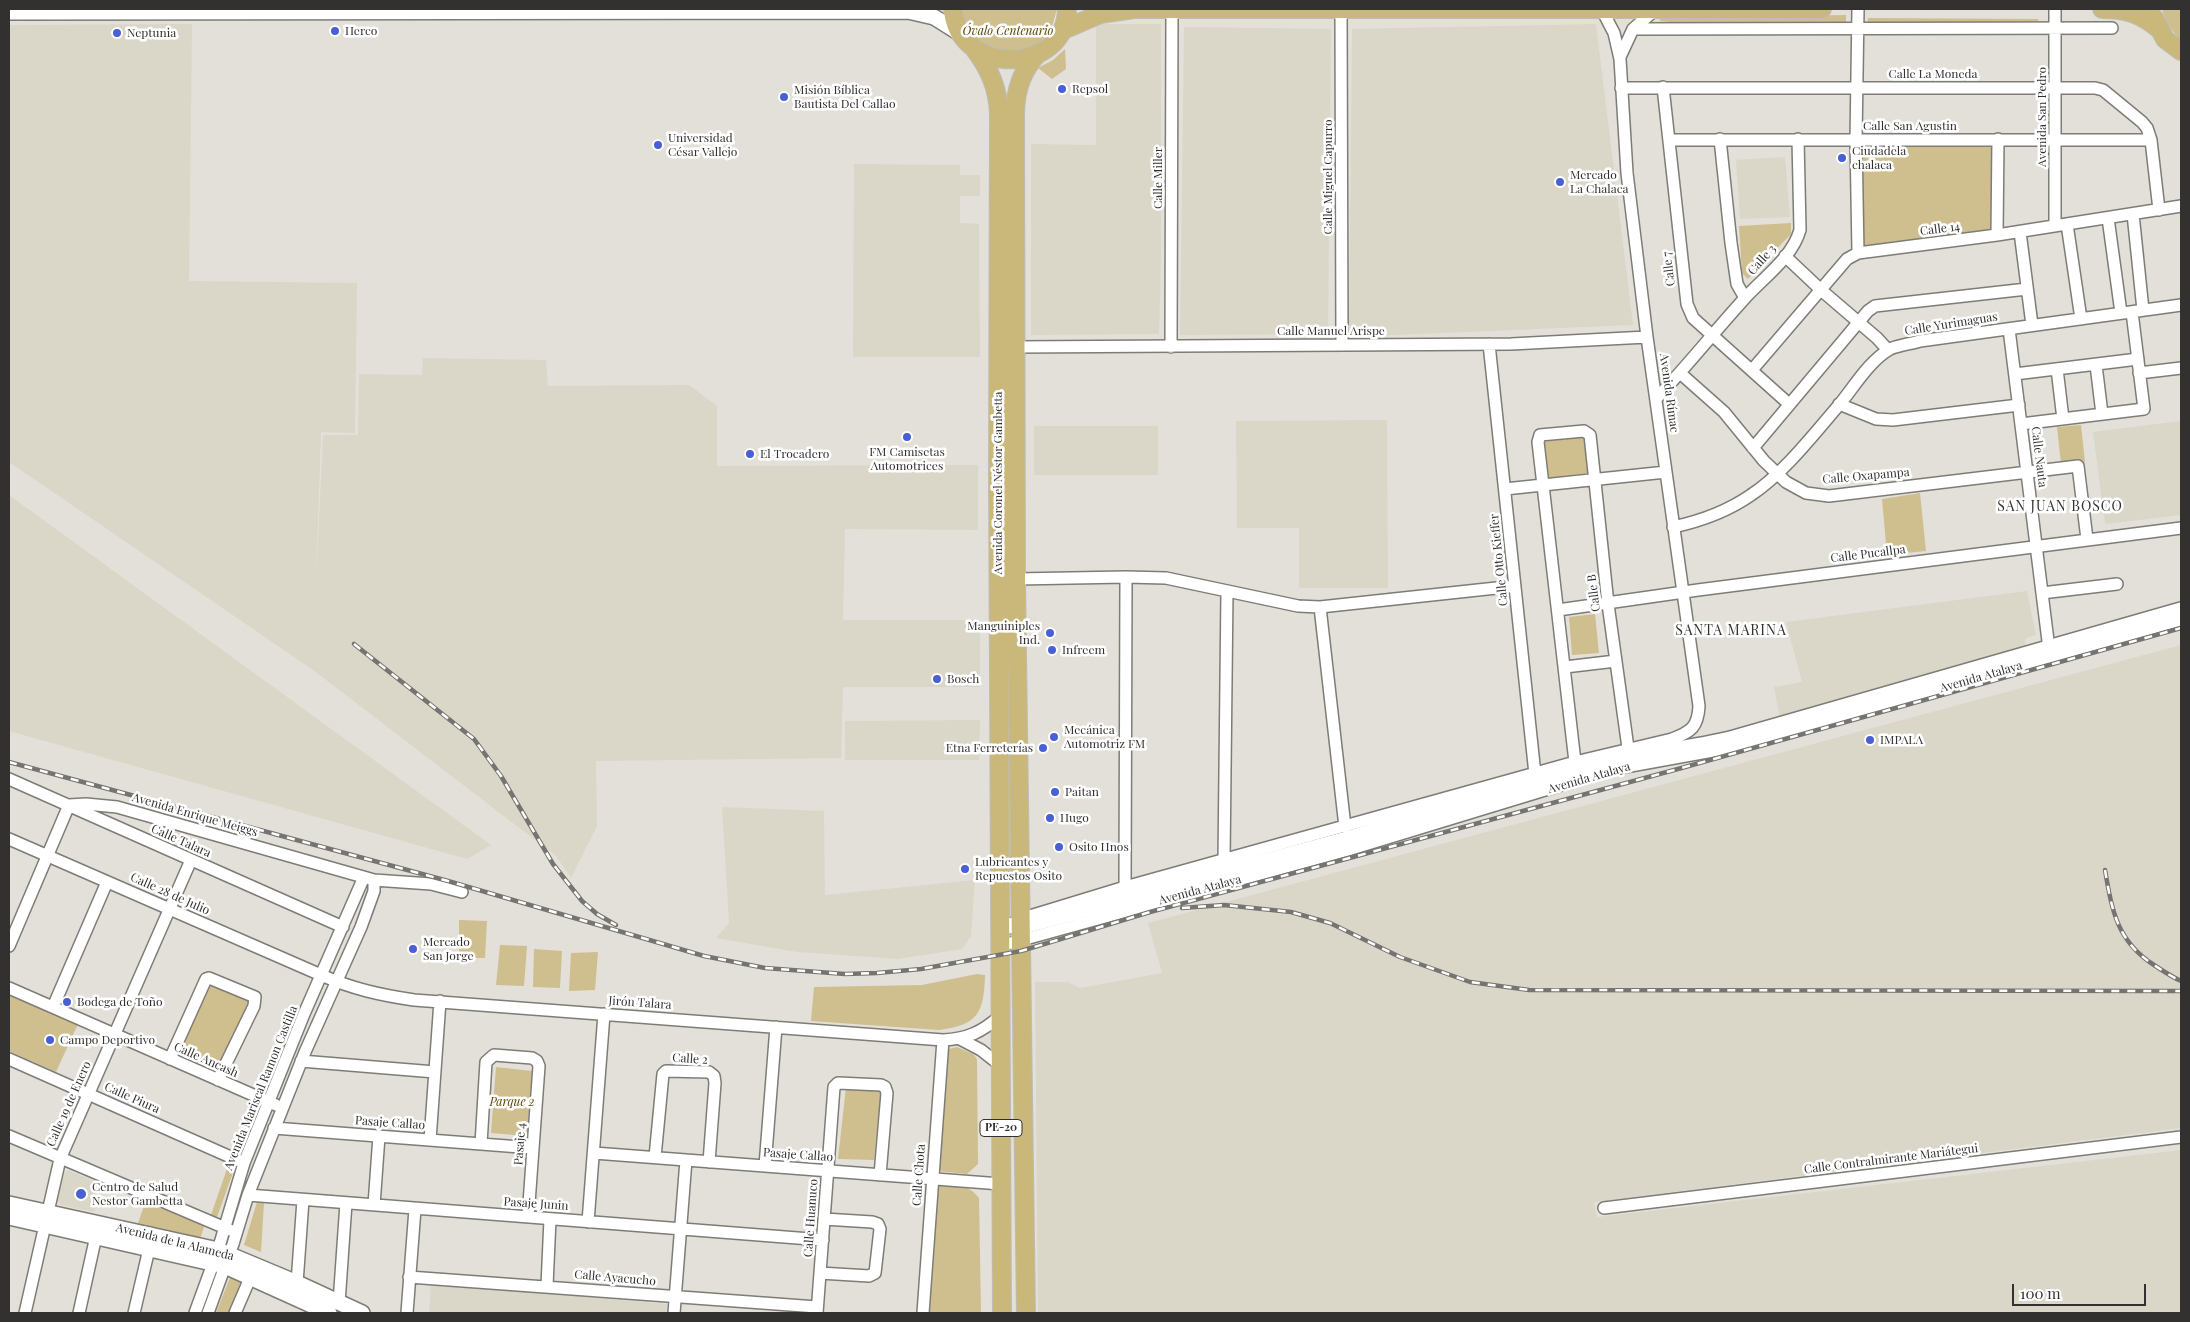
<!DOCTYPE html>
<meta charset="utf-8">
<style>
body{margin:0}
#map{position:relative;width:2190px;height:1322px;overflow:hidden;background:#e3e0da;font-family:"Playfair Display",serif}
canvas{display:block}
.frame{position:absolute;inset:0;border:10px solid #32312f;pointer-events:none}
.scale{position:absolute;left:2012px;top:1284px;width:134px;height:22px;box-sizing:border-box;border:2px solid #32312f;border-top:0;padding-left:6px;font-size:15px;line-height:18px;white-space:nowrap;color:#32312f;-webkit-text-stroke:4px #fff;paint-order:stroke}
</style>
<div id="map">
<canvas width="2190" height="1322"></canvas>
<div class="frame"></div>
<div class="scale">100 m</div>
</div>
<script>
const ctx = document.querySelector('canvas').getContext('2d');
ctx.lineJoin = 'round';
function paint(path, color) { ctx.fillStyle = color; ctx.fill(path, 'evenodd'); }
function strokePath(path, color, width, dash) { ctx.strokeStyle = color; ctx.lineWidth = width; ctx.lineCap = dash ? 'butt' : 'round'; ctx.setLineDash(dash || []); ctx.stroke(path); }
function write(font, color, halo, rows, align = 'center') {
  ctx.font = font + ' "Playfair Display",serif'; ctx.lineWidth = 5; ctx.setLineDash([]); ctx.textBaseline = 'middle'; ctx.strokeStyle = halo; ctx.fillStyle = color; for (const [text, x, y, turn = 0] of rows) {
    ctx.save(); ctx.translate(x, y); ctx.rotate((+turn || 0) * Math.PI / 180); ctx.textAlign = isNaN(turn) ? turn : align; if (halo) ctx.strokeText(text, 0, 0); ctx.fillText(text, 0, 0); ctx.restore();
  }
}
paint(new Path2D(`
 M192 24 189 281 357 283 355 433 321 432 316 583 323 435H358L359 374 422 375 423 358 546 360 548 386 689 385 717 406V466L978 465V530L845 529 843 620H980V687H843L841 758 596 761 597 826 571 878 556 856 313 670 9 462V25Z
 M1096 24H1161V256L1159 334 1031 335V144L1096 145Z
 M1596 24 1633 325 1349 337 1352 29Z
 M1184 27 1331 29 1328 334 1180 335Z
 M1785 157 1790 217 1740 219 1736 160Z
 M854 164 960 165V175H980V196H960V223L979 224 980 357H853Z
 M1387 420 1388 588H1299V528H1237L1236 421Z
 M2181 421V515L2105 524 2093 432Z
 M1034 426H1158V475H1034Z
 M9 495 491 845 467 859 9 731Z
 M2027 591 2036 635 2026 638 2024 649 1780 719 1774 687 1802 682 1786 622Z
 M2181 645V1128L1594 1202 1597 1217 2181 1150V1313H1038L1035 982H1068L1080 988 1162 973 1148 923Z
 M980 720 979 760H845V721Z
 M722 807 824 811 825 895 975 880 971 936 962 949 898 959 797 952 716 938 729 923Z
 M68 1170 106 1186 94 1212 61 1205 57 1201 63 1175Z
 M431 1283 667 1304 666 1313H429Z`), '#dad6c8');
paint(new Path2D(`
 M959 9H1057L1051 30 1040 42 1027 50 994 51 967 32Z
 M2162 9H2181V40C2172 31 2165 22 2162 9Z
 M1846 15V26H1703L1660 21V18Z
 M1868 18 2038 19 2039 25H1867Z
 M1065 49 1066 69 1052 79 1038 68 1053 60Z
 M1991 144 1992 229 1860 248 1864 146Z
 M1791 223V234L1748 279 1742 273 1739 226Z
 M2081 425 2085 462 2061 464 2057 427Z
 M1584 437 1588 473 1545 478 1541 442Z
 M1920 493 1926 551 1887 555 1882 499Z
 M1595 614 1599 653 1572 655 1569 617Z
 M459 920 487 921 485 958H459Z
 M500 945 527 946 524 986 496 985Z
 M534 949 562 951 560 988 533 987Z
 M598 952 595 990 569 991 571 953Z
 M977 974 985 975C984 1013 978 1025 939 1030L811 1021 814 987 922 985Z
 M209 983 249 1001 218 1071 178 1053Z
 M9 993 78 1024 56 1072 9 1051Z
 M957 1047 973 1054 977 1059 978 1164 967 1174 938 1171 946 1054 949 1049Z
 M496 1067 532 1071 527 1136 491 1133Z
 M846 1087 881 1090 874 1160 838 1159Z
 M229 1163 235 1167 217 1217 211 1215Z
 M937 1185C954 1185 968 1183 979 1198L981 1313H927Z
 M257 1202 264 1203 261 1252 244 1245Z
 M145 1203 205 1224 200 1239 137 1226Z
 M231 1275 244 1281 230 1313H216Z`), '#cfbe8e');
const street = new Path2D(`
 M1341 10 1342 345
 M1633 29 2112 28
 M1620 57 1633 29 1655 10
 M1663 87 1687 304 1693 318 1789 404
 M1621 88H2095L2103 90 2142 122 2147 128 2151 140 2159 210
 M1720 139 1731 243 1737 284 1745 298
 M1669 140H2151
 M2133 214 2143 310
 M2108 218 2121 313
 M2067 224 2081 319
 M2055 226V9
 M2020 232 2032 325
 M1997 235 1998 139
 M1858 253 1856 140 1858 9
 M1785 256 1821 290 1877 338 1888 350
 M2009 329 2049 649
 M1489 344 1535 774
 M1015 347 1511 344 1647 337
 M1171 347 1172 9
 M2096 365 2102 414
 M2057 369 2063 419
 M1752 370 1847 259 1858 253 1997 235 2181 206
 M1680 373 1724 412 1764 461 1786 482 1806 493 1829 496 2078 466 2087 539
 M2139 373 2181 368
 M2015 374 2138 359
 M1656 399C1687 366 1715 331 1745 298 1763 278 1792 258 1800 230L1798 139
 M1839 404 1876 419 1893 420 2019 405
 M2021 424 2144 409 2132 312
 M1753 448 1868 311 1875 306 2027 289
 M1505 489 1666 472
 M1673 527C1701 521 1728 511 1751 495 1782 475 1814 434 1839 405 1854 387 1869 361 1890 349 1899 345 1910 344 1920 341L2181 305
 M1016 579 1126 577 1166 578 1298 606 1320 607 1515 586
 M2042 593 2117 584
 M1320 607 1345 827
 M1558 610 1698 590 2181 528
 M1565 667 1616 661
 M1575 762 1538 442 1540 435 1584 431 1590 435 1608 604 1628 748
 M9 779 343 927
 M69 805 86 804 117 807 374 880 431 884 462 892
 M9 839 321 975C353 989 380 995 414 1000L943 1040C967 1039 982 1032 1000 1016
 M1224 860 1227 591
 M1125 887 1126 577
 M1020 919 1125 887 1575 762 1672 739C1691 732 1698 727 1699 706L1647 337 1627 173 1620 59 1614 33 1602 10
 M9 946 69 805
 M1000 946 1348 850 1614 769 1735 747 2181 620
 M9 988 276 1105
 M53 1007 107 882
 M960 1039 981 1050 1000 1065
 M9 1059 244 1163
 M170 1059 206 979 209 978 255 997 254 1006 218 1080
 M301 1061 435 1072
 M274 1128 533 1148
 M9 1136 230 1230
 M430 1140 440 1001
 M481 1144 486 1062 494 1055 532 1058 537 1061 539 1066 528 1217
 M594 1153 1001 1184
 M655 1157 663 1074 666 1071 709 1072 714 1076 715 1083 709 1162
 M765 1166 776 1027
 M248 1195 823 1240
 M374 1205 379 1136
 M1604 1208 2181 1137
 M588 1222 604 1014
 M820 1273 869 1276 875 1273 880 1229 878 1224 872 1222 824 1219
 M409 1277 817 1307
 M297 1283 303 1200
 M547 1286 550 1219
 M339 1303 346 1203
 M25 1313 60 1159 191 860
 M79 1313 96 1236
 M134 1313 149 1249
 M195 1313 218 1250 244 1163 304 1014 364 877
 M208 1313 233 1244 248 1195 305 1052 361 927 374 891V880
 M235 1313 251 1276
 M407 1313 415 1209
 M674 1313 686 1160
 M817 1313 834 1087 838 1083 881 1085 885 1087 887 1093 880 1175
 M923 1313 943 1040`);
const secondary = new Path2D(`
 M9 12 908 11 934 17 961 34
 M1000 926 1028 925 1347 839 1595 764C1641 752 1688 750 1734 738L2181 610
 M9 1204 218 1250 297 1283 362 1313
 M9 1217 225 1266 329 1313`);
const primary = new Path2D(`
 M953 9C958 77 1066 75 1067 9
 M2102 9C2125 9 2140 13 2159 29
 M2154 18 2165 39 2181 51
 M1063 30 1100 14 1134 9H1822
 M973 47C989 68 998 87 999 114L998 471 1002 1313
 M1026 1313 1016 579 1015 112C1016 88 1022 71 1038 53`);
strokePath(street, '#7e7c76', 14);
strokePath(secondary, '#7e7c76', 18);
strokePath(primary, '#bdbdbc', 20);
strokePath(street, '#fff', 11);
strokePath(secondary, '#fff', 15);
strokePath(primary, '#cab87b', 18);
const rail = new Path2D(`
 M354 644 474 739 501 776 553 864 582 901 597 914 616 925
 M9 762 448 881 704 956 765 968 845 974 877 973 921 969 1021 951 1150 912 1678 769 2181 628
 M2105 870C2112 911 2117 941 2154 965 2163 971 2172 977 2181 981
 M1182 908 1224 905 1291 912 1330 923 1400 957 1470 982 1529 990 2181 991`);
strokePath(rail, '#767470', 4.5);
strokePath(rail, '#fff', 2.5, [8]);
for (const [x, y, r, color] of [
 [335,31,5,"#4960d4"],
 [117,33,5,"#4960d4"],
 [1062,89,5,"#4960d4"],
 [784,97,5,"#4960d4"],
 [658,145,5,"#4960d4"],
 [1842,158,5,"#4960d4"],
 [1560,182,5,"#4960d4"],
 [907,437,5,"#4960d4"],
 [750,454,5,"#4960d4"],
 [1050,633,5,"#4960d4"],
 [1052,650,5,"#4960d4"],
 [937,679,5,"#4960d4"],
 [1054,737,5,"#4960d4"],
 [1870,740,5,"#4960d4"],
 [1043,748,5,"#4960d4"],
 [1055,792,5,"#4960d4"],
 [1050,818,5,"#4960d4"],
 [1059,847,5,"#4960d4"],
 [965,869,5,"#4960d4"],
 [413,949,5,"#4960d4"],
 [67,1002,5,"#4960d4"],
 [50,1040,5,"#4960d4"],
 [81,1194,6,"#4960d4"]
]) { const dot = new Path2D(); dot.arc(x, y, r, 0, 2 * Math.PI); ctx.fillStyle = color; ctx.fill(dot); strokePath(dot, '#fff', 2); }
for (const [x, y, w] of [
 [1001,1128,42]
]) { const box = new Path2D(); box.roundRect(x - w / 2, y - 8.5, w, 17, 4); ctx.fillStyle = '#fff'; ctx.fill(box); strokePath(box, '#32312f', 1); }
write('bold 11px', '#32312f', null, [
 ["PE-20",1001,1128]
]);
write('12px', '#32312f', '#fff', [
 ["Herco",345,31],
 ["Neptunia",127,33],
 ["Repsol",1072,89],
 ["Misión Bíblica",794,90],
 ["Bautista Del Callao",794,104],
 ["Universidad",668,138],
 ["César Vallejo",668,152],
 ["Ciudadela",1852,151],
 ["chalaca",1852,165],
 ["Mercado",1570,175],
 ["La Chalaca",1570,189],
 ["FM Camisetas",907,452,"center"],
 ["Automotrices",907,466,"center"],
 ["El Trocadero",760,454],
 ["Manguiniples",1040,626,"right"],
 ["Ind.",1040,640,"right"],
 ["Infreem",1062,650],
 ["Bosch",947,679],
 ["Mecánica",1064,730],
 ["Automotriz FM",1064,744],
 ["IMPALA",1880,740],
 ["Etna Ferreterías",1033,748,"right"],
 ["Paitan",1065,792],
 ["Hugo",1060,818],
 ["Osito Hnos",1069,847],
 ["Lubricantes y",975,862],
 ["Repuestos Osito",975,876],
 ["Mercado",423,942],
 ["San Jorge",423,956],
 ["Bodega de Toño",77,1002],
 ["Campo Deportivo",60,1040],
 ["Centro de Salud",92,1187],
 ["Nestor Gambetta",92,1201]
], 'left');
write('italic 12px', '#5a4600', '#fff', [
 ["Óvalo Centenario",1008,31],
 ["Parque 2",512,1102]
]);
write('12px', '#32312f', '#fff', [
 ["Calle La Moneda",1933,74],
 ["Avenida San Pedro",2042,117,-90],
 ["Calle San Agustin",1910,126],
 ["Calle Miguel Capurro",1328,177,-90],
 ["Calle Miller",1158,178,-90],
 ["Calle 14",1940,229,-7],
 ["Calle 3",1762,260,-48],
 ["Calle 7",1669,269,-97],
 ["Calle Yurimaguas",1951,324,-9],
 ["Calle Manuel Arispe",1331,331],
 ["Avenida Rímac",1669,393,82],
 ["Calle Nauta",2039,457,83],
 ["Calle Oxapampa",1866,476,-5],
 ["Avenida Coronel Néstor Gambetta",998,483,-90],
 ["Calle Pucallpa",1868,554,-7],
 ["Calle Otto Kieffer",1499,560,-96],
 ["Calle B",1594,593,-97],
 ["Avenida Atalaya",1981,677,-16],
 ["Avenida Atalaya",1589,778,-16],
 ["Avenida Enrique Meiggs",195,815,16],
 ["Calle Talara",181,841,24],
 ["Avenida Atalaya",1200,890,-15],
 ["Calle 28 de Julio",170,894,24],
 ["Jirón Talara",640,1003,4],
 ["Calle 2",690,1059,4],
 ["Calle Ancash",206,1060,24],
 ["Avenida Mariscal Ramon Castilla",261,1088,-68],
 ["Calle Piura",132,1098,24],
 ["Calle 19 de Enero",69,1104,-66],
 ["Pasaje Callao",390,1123,4],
 ["Pasaje 4",520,1144,-86],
 ["Pasaje Callao",798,1155,4],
 ["Calle Contralmirante Mariátegui",1891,1159,-7],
 ["Calle Chota",919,1175,-86],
 ["Pasaje Junin",536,1204,4],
 ["Calle Huanuco",811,1218,-86],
 ["Avenida de la Alameda",175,1242,14],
 ["Calle Ayacucho",615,1278,5]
]);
ctx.letterSpacing = '1px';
write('14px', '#32312f', '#fff', [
 ["SAN JUAN BOSCO",2060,507],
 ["SANTA MARINA",1731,631]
]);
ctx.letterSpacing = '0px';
</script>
